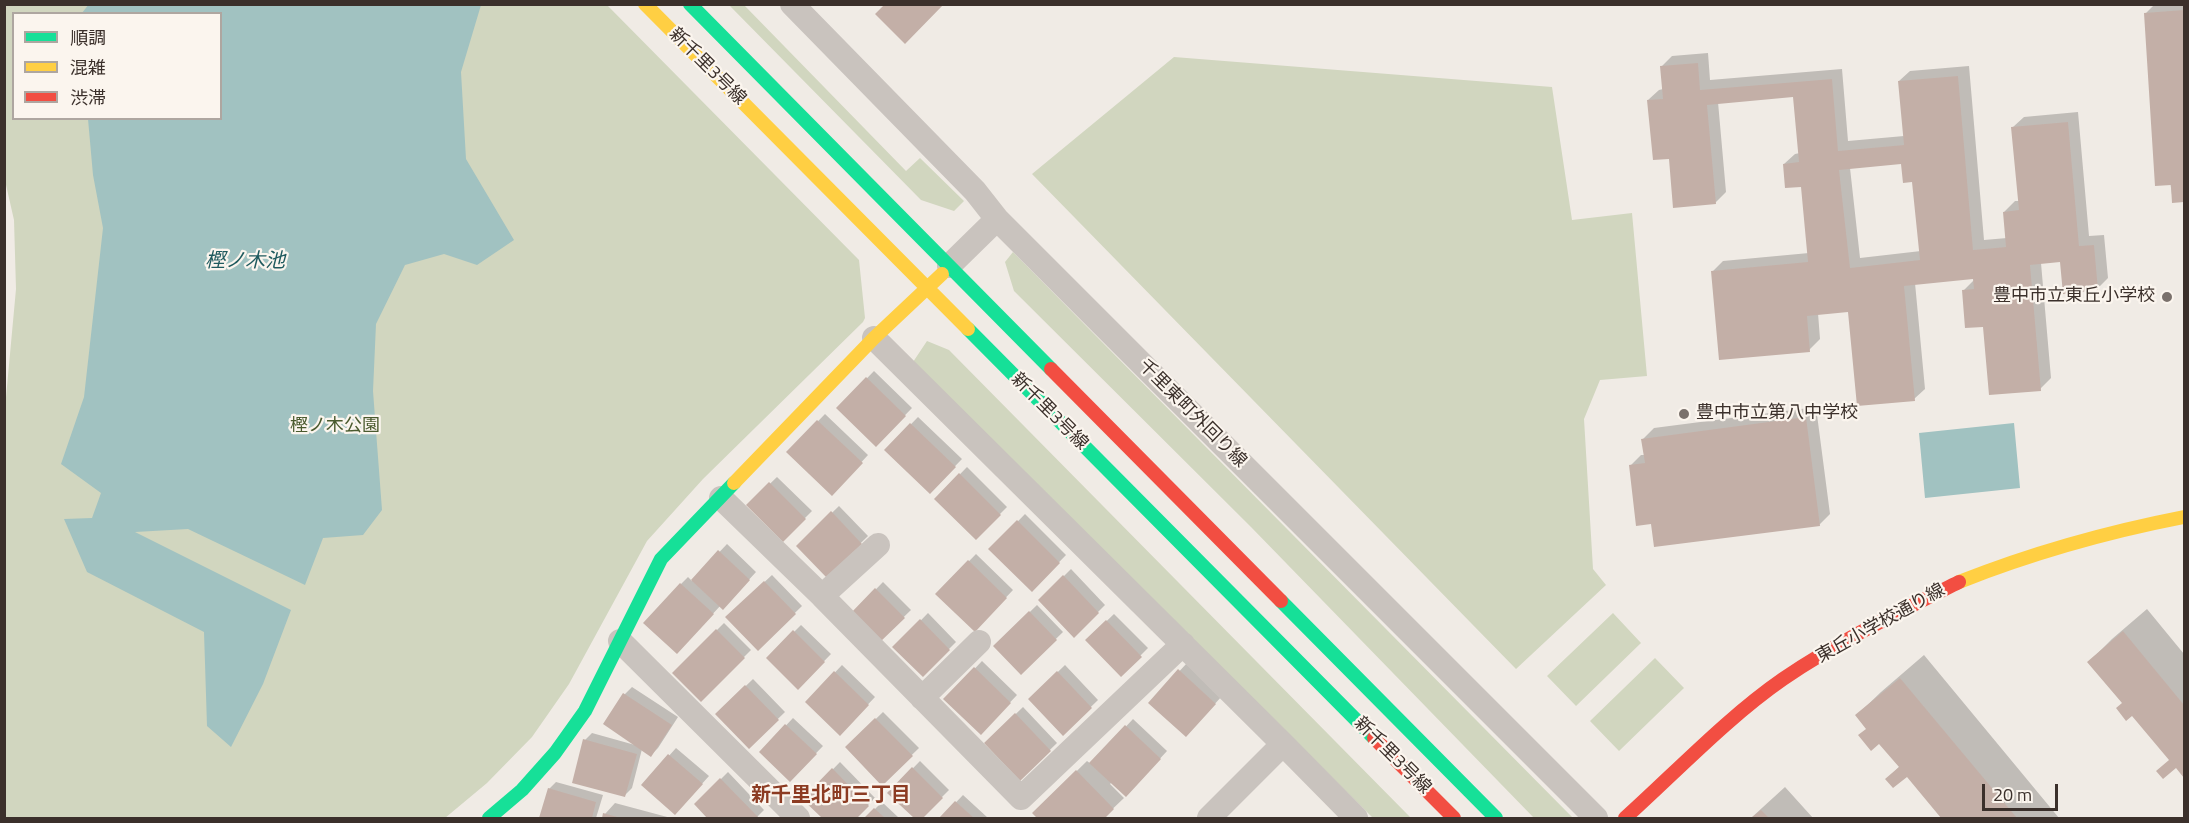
<!DOCTYPE html>
<meta charset="utf-8">
<style>
body{margin:0}
#map{position:relative;width:2189px;height:823px;overflow:hidden;background:#f0ebe5;font-family:"Titillium Web","Noto Sans JP",sans-serif}
canvas{display:block}
.frame{position:absolute;inset:0;border:6px solid #3b302b;pointer-events:none}
.legend{position:absolute;left:12px;top:12px;width:210px;height:108px;box-sizing:border-box;background:#fbf5ee;border:2px solid #aea6a0;margin:0;padding:8px 10px;list-style:none;font-size:18px;color:#3b302b}
.legend li{display:flex;align-items:center;gap:12px;height:30px}
.legend b{width:30px;border:2px solid #aea6a0}
.scale{position:absolute;left:1982px;top:784px;width:76px;height:27px;box-sizing:border-box;border:3px solid #3b302b;border-top:0;padding-left:8px;font-size:18px;line-height:21px;white-space:nowrap;color:#3b302b;-webkit-text-stroke:4px #fbf5ee;paint-order:stroke}
</style>
<div id="map">
<canvas width="2189" height="823"></canvas>
<div class="frame"></div>
<ul class="legend">
<li><b style="height:8px;background:#16e098"></b>順調</li>
<li><b style="height:8px;background:#ffcf43"></b>混雑</li>
<li><b style="height:8px;background:#f24e42"></b>渋滞</li>
</ul>
<div class="scale">20 m</div>
</div>
<script>
const ctx = document.querySelector('canvas').getContext('2d');
ctx.lineJoin = 'round';
function paint(path, color) { ctx.fillStyle = color; ctx.fill(path, 'evenodd'); }
function strokePath(path, color, width, dash) { ctx.strokeStyle = color; ctx.lineWidth = width; ctx.lineCap = dash ? 'butt' : 'round'; ctx.setLineDash(dash || []); ctx.stroke(path); }
function write(font, color, halo, rows, align = 'center') {
  ctx.font = font + ' "Titillium Web","Noto Sans JP",sans-serif'; ctx.lineWidth = 4.5; ctx.setLineDash([]); ctx.textBaseline = 'middle'; ctx.strokeStyle = halo; ctx.fillStyle = color; for (const [text, x, y, turn = 0] of rows) {
    ctx.save(); ctx.translate(x, y); ctx.rotate((+turn || 0) * Math.PI / 180); ctx.textAlign = isNaN(turn) ? turn : align; if (halo) ctx.strokeText(text, 0, 0); ctx.fillText(text, 0, 0); ctx.restore();
  }
}
paint(new Path2D(`
 M5 5H607L859 260 865 318 863 322 703 479 647 541 569 684 532 737 487 783 445 818H5L4 419 16 289 14 220 4 176ZM14 14H220V118H14Z
 M729 5H744L906 171 920 158 964 201 954 211 921 200Z
 M1174 57 1552 87 1572 220 1632 213 1647 376 1600 380 1584 419 1593 569 1606 585 1516 669 1032 174Z
 M1013 252 1573 818H1534L1251 527 1014 291 1005 262Z
 M927 341 949 350 1411 818H1373L913 362Z
 M1613 613 1641 643 1576 706 1547 676Z
 M1655 658 1684 688 1619 751 1590 721Z`), '#d1d6bf');
paint(new Path2D(`
 M89 4 481 5 461 72 466 159 514 240 477 265 444 254 405 265 376 324 373 391 382 510 363 535 323 538 305 585 188 529 135 532 291 610 263 684 231 747 207 726 204 632 87 572 64 519 92 518 101 493 61 464 84 397 103 228 93 175 88 119 220 118V14L82 13Z
 M2014 423 2020 488 1925 498 1919 433Z`), '#a1c2c1');
paint(new Path2D(`
 M2155 4H2184V201L2173 202 2146 13Z
 M1708 53 1710 80 1842 69 1848 141 1904 136 1899 81 1910 71 1969 66 1984 240 2007 238 2004 212 2015 201H2020L2013 127 2024 117 2078 112 2089 236 2104 235 2108 278 2097 289 2061 261 2041 263 2051 378 2040 389 1984 325 1963 291 1977 277 1915 283 1925 389 1914 399 1850 310 1818 313 1820 339 1809 350 1712 272 1723 261 1809 253 1803 185 1784 164 1795 154 1800 153 1794 95 1718 102 1726 192 1715 203 1670 157 1648 100 1659 90 1663 89 1661 67 1672 56ZM1902 162 1913 180 1921 251 1860 258 1850 168Z
 M874 371 912 408 876 445 838 408Z
 M1816 407 1830 514 1819 525 1653 522 1630 466 1641 455H1645L1643 439 1654 428Z
 M825 414 868 455 832 494 788 452Z
 M918 417 962 459 930 492 886 450Z
 M967 467 1007 507 976 538 936 499Z
 M777 477 812 511 783 540 748 505Z
 M839 506 868 536 827 576 798 546Z
 M1025 514 1066 555 1032 590 991 549Z
 M727 544 756 572 723 608 721 605 684 645 681 584 688 577 692 581Z
 M976 554 1013 590 975 630 937 594Z
 M1071 569 1105 605 1074 636 1040 600Z
 M772 575 802 606 758 649 727 617Z
 M883 582 911 610 879 641 852 614Z
 M1037 605 1063 632 1021 673 995 646Z
 M2147 609 2184 654V776L2089 662 2112 639Z
 M928 613 956 642 923 675 895 647Z
 M1114 614 1148 648 1121 675 1087 640Z
 M724 623 751 650 701 700 674 673Z
 M801 625 831 654 798 688 768 658Z
 M1924 655 2059 818H1943L1907 775 1887 779 1900 766 1857 715 1881 692Z
 M982 661 1017 695 981 733 946 699Z
 M1187 663 1222 696 1193 728 1150 703Z
 M842 665 875 697 840 734 807 702Z
 M1065 665 1098 700 1063 734 1030 699Z
 M753 679 785 712 749 747 717 714Z
 M632 687 678 717 658 748 651 755 642 749 632 788 625 795 585 740 592 733 635 745 605 724 625 694Z
 M1023 707 1057 743 1020 779 986 743Z
 M883 712 919 748 882 784 847 747Z
 M793 718 823 746 790 780 761 752Z
 M1133 719 1167 751 1133 788 1112 782 1110 784 1124 798 1103 818H1039L1034 813 1087 761 1091 764Z
 M676 748 709 776 682 806 643 785Z
 M920 761 949 790 921 818H916L889 793Z
 M840 762 875 798 855 818H824L804 799Z
 M728 772 764 810 756 818H709L696 804Z
 M556 782 603 795 596 818H541L549 789Z
 M1785 787 1813 818H1751Z
 M963 795 988 818H941Z
 M882 802 899 818H866Z
 M615 803 671 818H603L605 814Z`), '#0003');
paint(new Path2D(`
 M885 4H944L905 44 875 14Z
 M2184 10V202L2172 203 2171 185 2155 186 2144 13Z
 M1698 63 1700 90 1832 79 1838 151 1904 145 1898 81 1958 76 1973 250 2006 247 2003 212 2019 210 2011 127 2068 122 2079 246 2094 245 2098 290 2063 294 2060 262 2030 265 2041 391 1989 395 1983 327 1965 328 1962 290 1974 289 1973 279 1904 286 1915 401 1857 406 1848 312 1807 316 1810 352 1719 360 1711 271 1808 262 1801 187 1785 188 1783 164 1799 162 1793 97 1707 105 1716 204 1673 208 1669 159 1653 160 1647 100 1663 99 1660 66ZM1901 164 1903 183 1912 182 1920 260 1850 268 1839 170Z
 M866 377 906 416 876 447 836 408Z
 M1806 417 1820 526 1654 547 1651 524 1636 526 1629 465 1645 463 1641 439Z
 M817 420 863 463 832 496 786 452Z
 M910 423 956 467 930 494 884 450Z
 M959 473 1001 515 976 540 934 499Z
 M769 482 806 519 783 542 746 505Z
 M831 511 862 544 827 578 796 546Z
 M1017 520 1060 563 1032 592 988 549Z
 M718 550 750 580 723 610 691 580Z
 M968 560 1007 598 975 632 935 594Z
 M1063 575 1099 613 1074 638 1038 600Z
 M764 581 796 614 758 651 725 617Z
 M680 583 714 614 677 654 643 623Z
 M875 588 905 618 879 643 850 614Z
 M1029 611 1057 640 1021 675 993 646Z
 M920 619 950 650 923 677 892 647Z
 M1106 620 1142 657 1121 677 1085 640Z
 M716 629 745 658 701 702 672 673Z
 M793 630 825 662 798 690 766 658Z
 M2123 631 2184 705V778L2176 768 2163 779 2156 771 2169 760 2132 716 2126 721 2116 708 2122 703 2087 662Z
 M974 667 1011 703 981 735 943 699Z
 M1178 669 1216 704 1186 737 1148 703Z
 M834 671 869 705 840 736 805 702Z
 M1057 671 1092 708 1063 736 1028 699Z
 M1900 678 2017 818H1941L1907 777 1893 788 1885 779 1899 767 1879 744 1871 751 1858 735 1866 729 1855 715Z
 M745 685 779 720 749 749 715 714Z
 M623 693 672 725 651 757 603 724Z
 M1015 713 1051 751 1020 781 984 743Z
 M875 718 913 756 882 786 845 747Z
 M785 724 817 754 790 782 759 752Z
 M1125 725 1161 759 1126 797 1089 763Z
 M583 739 637 754 625 797 572 783Z
 M668 754 703 784 675 815 641 785Z
 M912 767 943 798 923 818H914L887 793Z
 M832 768 869 806 857 818H822L802 799Z
 M1076 770 1114 809 1105 818H1037L1032 813Z
 M720 778 759 818H707L694 804Z
 M548 788 596 802 592 818H539Z
 M955 801 974 818H939Z
 M874 808 885 818H864Z
 M1761 810 1769 818H1751Z
 M603 813 621 818H602Z`), '#c3afa7');
strokePath(new Path2D(`
 M792 4 975 191 997 219 1596 818
 M949 266 997 219
 M874 338 1283 744 1356 818
 M721 498 822 596 1021 798 1183 644
 M822 596 878 545
 M620 641 798 818
 M922 698 979 642
 M1209 818 1283 744`), '#c9c3be', 24);
strokePath(new Path2D(`
 M690 4 1051 369
 M968 329 1374 738
 M1281 601 1496 818
 M489 818 522 790 555 753 585 711 661 559 734 483`), '#16e098', 14);
strokePath(new Path2D(`
 M645 4 968 329
 M734 483 874 338 942 274
 M1959 582C2032 553 2107 532 2184 517`), '#ffcf43', 14);
strokePath(new Path2D(`
 M1051 369 1281 601
 M1374 738 1454 818
 M1625 818C1675 773 1728 717 1783 679 1839 641 1899 612 1959 582`), '#f24e42', 14);
for (const [x, y, r, color] of [
 [2167,297,6,"#7a716c"],
 [1684,414,6,"#7a716c"]
]) { const dot = new Path2D(); dot.arc(x, y, r, 0, 2 * Math.PI); ctx.fillStyle = color; ctx.fill(dot); strokePath(dot, '#fbf5ee', 2); }
write('18px', '#3b302b', '#fbf5ee', [
 ["新千里3号線",707,67,45],
 ["新千里3号線",1049,412,45],
 ["千里東町外回り線",1192,414,45],
 ["東丘小学校通り線",1881,624,-29],
 ["新千里3号線",1392,756,45]
]);
write('18px', '#3b302b', '#fbf5ee', [
 ["豊中市立東丘小学校",2155,297],
 ["豊中市立第八中学校",1696,414,"left"]
], 'right');
write('18px', '#4a5a2e', '#fbf5ee', [
 ["樫ノ木公園",335,427]
]);
write('italic 20px', '#1f5a5e', '#fbf5ee', [
 ["樫ノ木池",245,262]
]);
write('bold 20px', '#8c3b22', '#fbf5ee', [
 ["新千里北町三丁目",831,796]
]);
</script>
